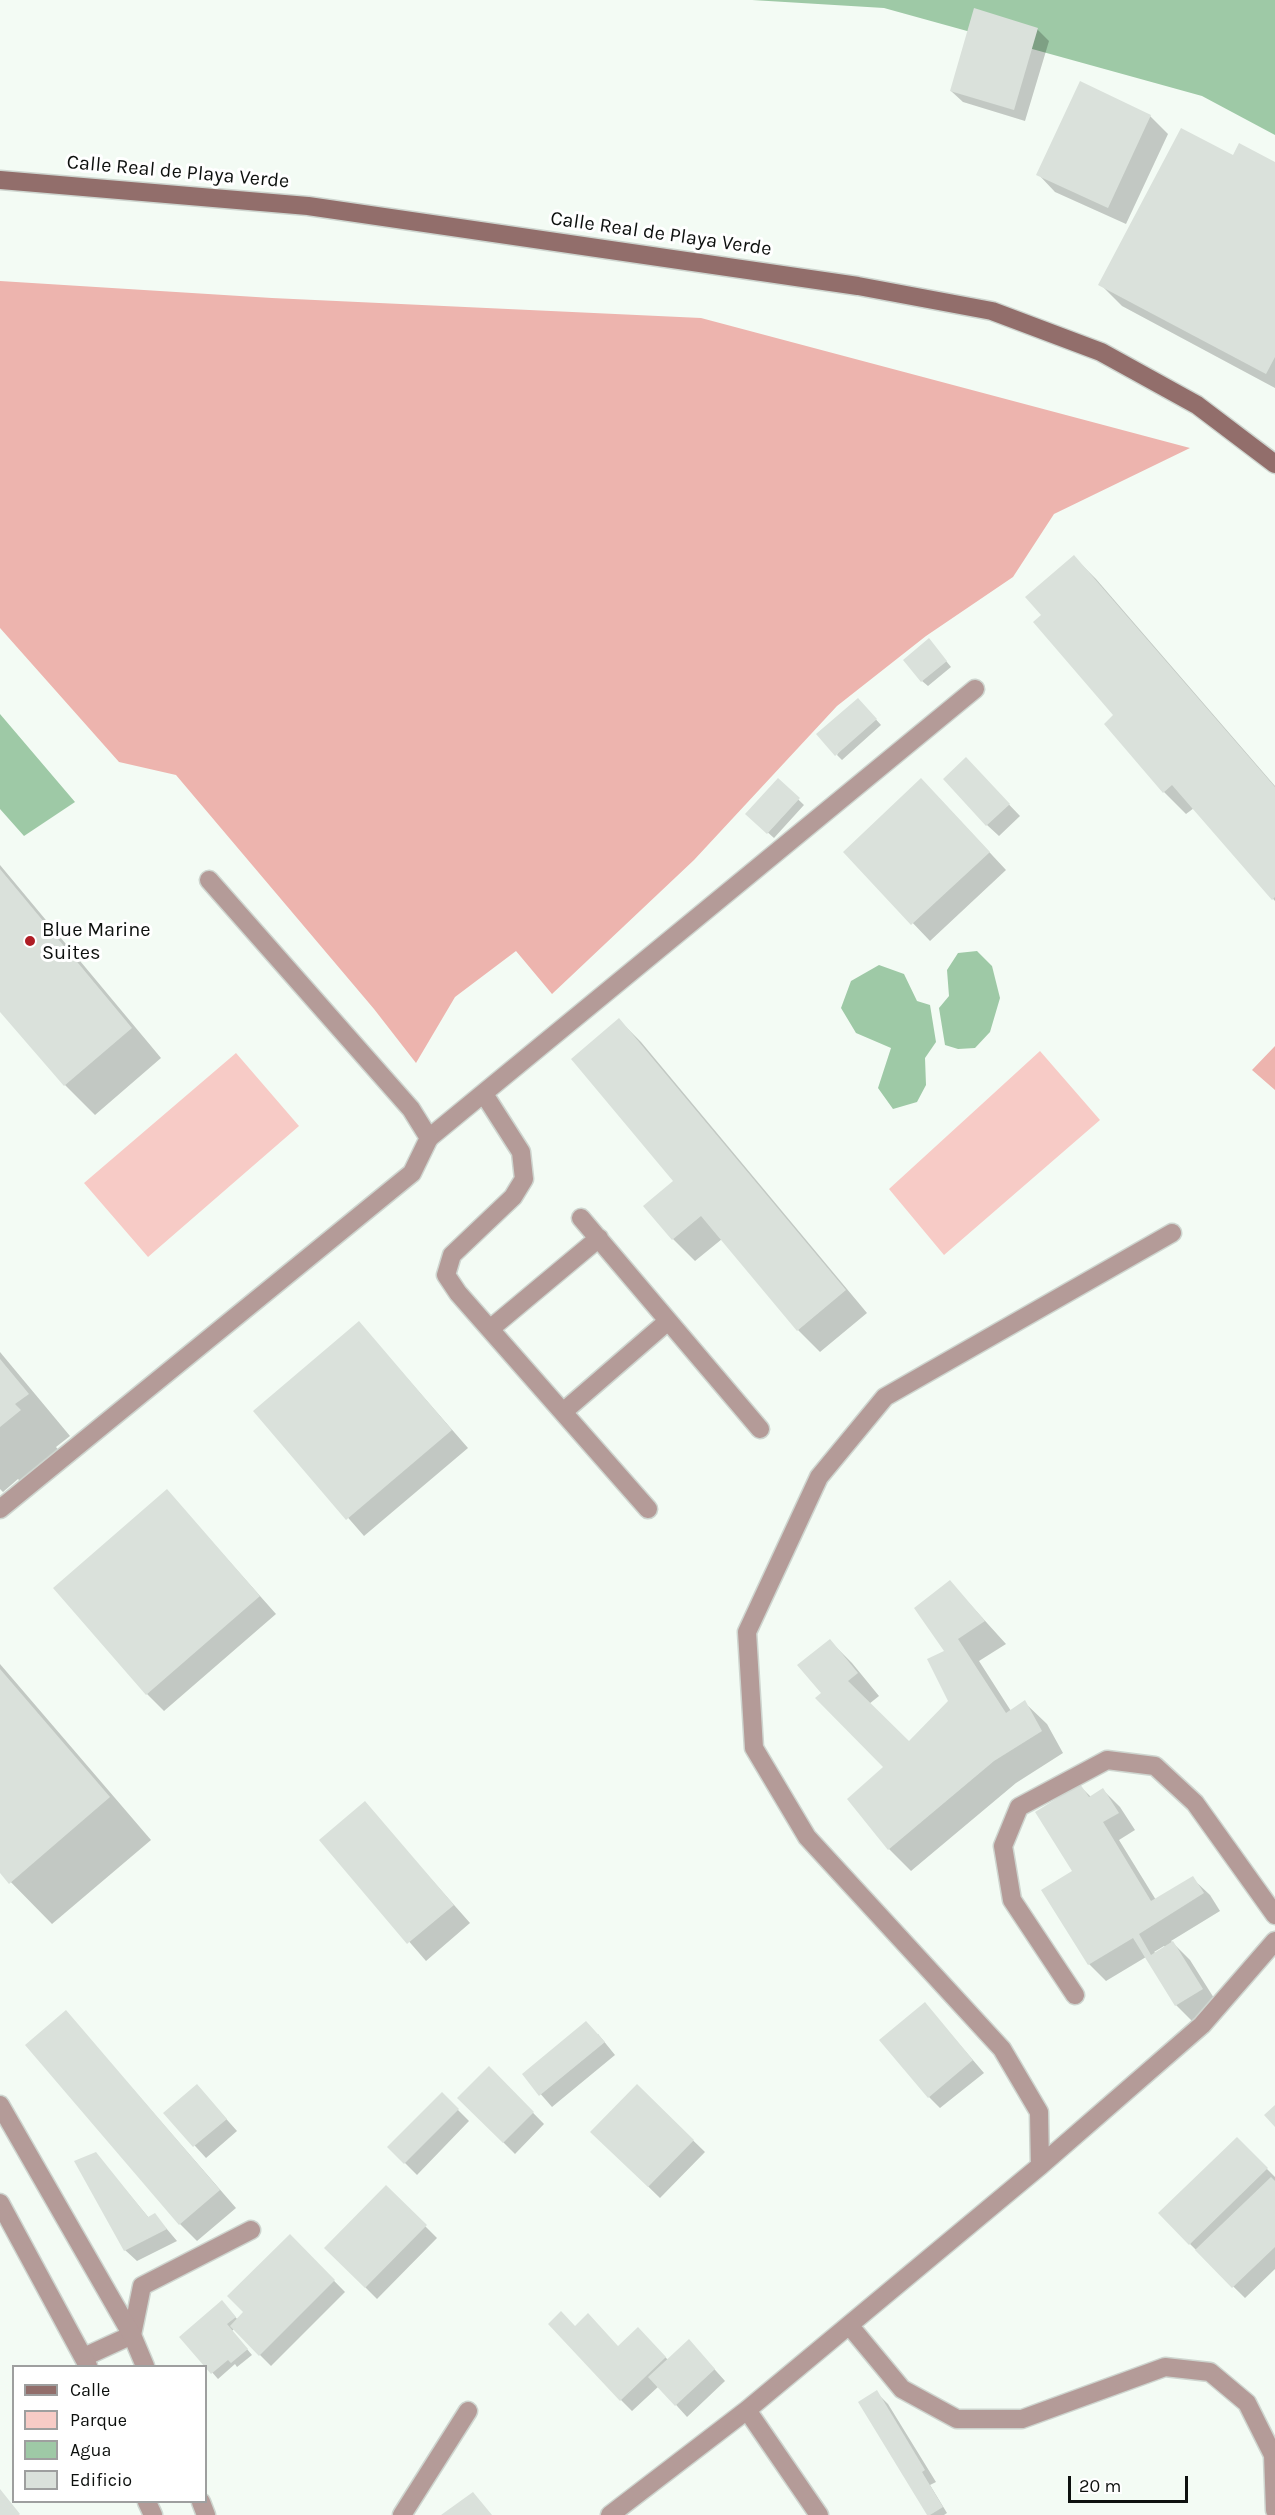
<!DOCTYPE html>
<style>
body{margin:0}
#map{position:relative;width:1275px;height:2515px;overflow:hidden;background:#f3fbf4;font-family:Karla,sans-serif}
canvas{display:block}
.legend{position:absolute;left:12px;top:2365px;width:195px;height:138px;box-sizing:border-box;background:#fff;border:2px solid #9e9f9f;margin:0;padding:8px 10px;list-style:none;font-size:18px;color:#0d100e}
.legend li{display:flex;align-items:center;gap:12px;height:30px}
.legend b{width:30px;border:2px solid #9e9f9f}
.scale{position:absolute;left:1068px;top:2476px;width:120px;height:27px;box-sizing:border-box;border:3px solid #0d100e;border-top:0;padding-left:8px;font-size:18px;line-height:21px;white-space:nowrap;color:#0d100e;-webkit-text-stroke:4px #fff;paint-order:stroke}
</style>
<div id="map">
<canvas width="1275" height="2515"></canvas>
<ul class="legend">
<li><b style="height:8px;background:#926e6b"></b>Calle</li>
<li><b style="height:16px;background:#f7cbc6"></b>Parque</li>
<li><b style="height:16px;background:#9ec9a6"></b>Agua</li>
<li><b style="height:16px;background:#dae1db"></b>Edificio</li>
</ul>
<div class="scale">20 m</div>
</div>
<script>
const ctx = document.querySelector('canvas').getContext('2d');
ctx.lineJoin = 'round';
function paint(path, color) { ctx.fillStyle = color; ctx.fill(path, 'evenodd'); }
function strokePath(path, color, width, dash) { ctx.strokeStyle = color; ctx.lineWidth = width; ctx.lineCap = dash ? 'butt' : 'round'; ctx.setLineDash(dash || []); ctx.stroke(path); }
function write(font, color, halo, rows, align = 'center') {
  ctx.font = font + ' Karla,sans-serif'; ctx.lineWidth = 6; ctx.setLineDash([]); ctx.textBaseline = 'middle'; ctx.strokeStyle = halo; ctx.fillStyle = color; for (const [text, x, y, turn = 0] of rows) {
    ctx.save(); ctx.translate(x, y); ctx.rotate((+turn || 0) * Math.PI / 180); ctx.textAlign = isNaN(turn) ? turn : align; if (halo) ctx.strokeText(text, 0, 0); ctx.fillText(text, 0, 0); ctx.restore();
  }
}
paint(new Path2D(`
 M1040 1051 1100 1120 944 1255 889 1189Z
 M236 1053 299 1126 148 1257 84 1183Z`), '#f7cbc6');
paint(new Path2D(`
 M0 281 272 298 701 318 1190 448 1054 514 1013 577 926 636 837 706 694 860 552 994 516 951 455 997 416 1063 374 1009 176 775 119 762 0 628Z
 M1275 1046V1090L1252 1070Z`), '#edb4ae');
paint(new Path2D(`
 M752 0H1275V135L1202 96 884 8Z
 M0 714 75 802 24 836 0 809Z
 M977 951 992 966 1000 998 990 1032 975 1048 958 1049 945 1045 939 1008 949 996 947 970 958 953Z
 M879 965 904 974 917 1001 930 1005 936 1042 925 1058 926 1085 917 1102 893 1109 878 1088 891 1048 856 1033 841 1008 851 981Z`), '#9ec9a6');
paint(new Path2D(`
 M1037 29 1049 41 1025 121 963 102 951 91Z
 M1150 116 1168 134 1126 224 1055 192 1038 174Z
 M1275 164V388L1122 306 1100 284Z
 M1074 557 1096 579 1275 786V901L1194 808 1186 814 1164 792 1115 715 1043 615Z
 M934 646 951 667 928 686 922 681Z
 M863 705 881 725 842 760 837 755Z
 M977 771 1020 816 999 836 987 825Z
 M778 780 804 805 774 838 747 814Z
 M938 797 1006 870 930 941 845 852Z
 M0 865 161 1058 95 1115 65 1085 0 1010Z
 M619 1020 641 1042 867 1313 820 1352 798 1330 722 1239 695 1261 673 1239 675 1181Z
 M359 1323 468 1448 364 1536 255 1411Z
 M0 1352 70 1436 56 1447 61 1453 23 1484 18 1479 3 1492 0 1489Z
 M167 1491 276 1614 164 1711 147 1694Z
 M950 1582 1006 1644 979 1661 1011 1711 1024 1702 1047 1724 1063 1753 1016 1783 911 1871 889 1849 885 1767 823 1693 830 1641 852 1663 879 1696 869 1704 909 1743 950 1702 946 1652Z
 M0 1664 151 1840 52 1924 0 1871Z
 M1080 1786 1091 1797 1103 1790 1120 1807 1135 1830 1119 1840 1156 1900 1192 1878 1210 1895 1220 1911 1171 1941 1190 1960 1219 2006 1193 2022 1176 2005 1146 1957 1106 1981 1089 1964 1074 1871ZM1164 1946 1166 1948 1157 1954 1154 1952Z
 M364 1803 470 1923 426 1961 321 1840Z
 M925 2004 984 2073 940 2108 929 2097Z
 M66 2012 236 2208 197 2241 180 2224Z
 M598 2034 615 2055 552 2107 524 2075Z
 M489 2068 544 2124 515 2154 459 2098Z
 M197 2086 237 2131 206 2158 165 2113Z
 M637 2086 705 2152 660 2198 592 2132Z
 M442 2094 469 2121 417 2175 389 2147Z
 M1237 2139 1275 2177V2269L1245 2298 1190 2244Z
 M96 2154 149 2218 155 2215 177 2241 137 2261 125 2250Z
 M386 2187 437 2238 377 2299 326 2248Z
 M290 2236 345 2292 271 2366 234 2329 232 2331 252 2355 237 2367 235 2364 218 2379 181 2337 227 2308 238 2320 245 2312Z
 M576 2328 618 2347 650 2341 668 2360 700 2353 725 2381 687 2417 659 2386 632 2411 621 2400Z
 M876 2392 888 2404 936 2482 930 2485 947 2513 944 2515H929Z`), '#0003');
paint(new Path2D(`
 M974 8 1038 28 1014 110 950 91Z
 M1080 81 1151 115 1108 208 1036 175Z
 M1181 128 1233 155 1239 143 1275 162V357L1266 374 1098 285Z
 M1074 555 1275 787V897L1272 900 1172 785 1163 793 1104 724 1113 715 1033 622 1041 615 1025 597Z
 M929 638 947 661 921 682 903 660Z
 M858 698 877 719 835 756 816 734Z
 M966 757 1010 804 986 826 943 779Z
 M778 778 800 798 767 834 745 814Z
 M921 778 990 852 911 925 843 852Z
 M0 869 132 1028 64 1086 0 1012Z
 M619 1018 846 1290 797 1331 701 1216 672 1240 643 1206 673 1181 571 1059Z
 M359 1321 452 1430 346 1520 253 1411Z
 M0 1359 29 1394 15 1404 21 1410 0 1427Z
 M167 1489 260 1596 146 1695 53 1588Z
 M950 1580 985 1621 958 1639 1006 1713 1025 1700 1042 1731 994 1761 888 1850 847 1799 883 1767 815 1698 821 1693 797 1665 830 1639 858 1673 848 1681 909 1741 948 1701 927 1659 944 1651 914 1608Z
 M0 1669 110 1797 9 1884 0 1873Z
 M1080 1784 1089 1797 1103 1788 1119 1813 1103 1822 1151 1901 1193 1876 1204 1893 1139 1934 1151 1955 1173 1941 1203 1989 1175 2006 1133 1938 1088 1965 1041 1890 1072 1871 1035 1812Z
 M365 1801 454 1905 407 1944 319 1840Z
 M925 2002 973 2060 928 2098 879 2040Z
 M66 2010 220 2190 179 2225 25 2045Z
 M586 2021 605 2042 539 2096 522 2074Z
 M489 2066 534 2112 503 2143 457 2098Z
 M197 2084 227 2119 193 2147 163 2113Z
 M637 2084 694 2140 648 2187 590 2132Z
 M442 2092 459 2109 404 2164 387 2147Z
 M1275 2105V2127L1264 2115Z
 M1237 2137 1268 2168 1189 2245 1158 2213Z
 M96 2152 148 2217 155 2213 167 2229 124 2251 74 2161Z
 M1271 2177 1275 2181V2247L1232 2288 1195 2250Z
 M386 2185 427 2225 365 2288 324 2248Z
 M290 2234 335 2280 259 2356 230 2326 243 2312 227 2296Z
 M222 2300 236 2317 227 2324 248 2349 231 2363 228 2360 211 2374 179 2337Z
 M561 2311 575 2326 588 2313 618 2346 638 2327 666 2357 620 2401 548 2324Z
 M689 2339 715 2369 675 2406 648 2377Z
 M877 2390 925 2470 922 2472 943 2507 930 2515H927L858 2402Z
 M0 2489 20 2514 19 2515H0Z
 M473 2492 492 2515H441Z`), '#dae1db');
const lane = new Path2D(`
 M484 1094 521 1152 524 1179 513 1197 452 1255 446 1275 458 1293 648 1509
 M429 1138 975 689
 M581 1218 760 1429
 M490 1329 599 1238
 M563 1412 668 1321
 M1075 1995 1012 1900 1003 1846 1019 1807 1107 1760 1155 1766 1195 1803 1275 1915
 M1040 2166 1039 2112 1002 2049 807 1837 754 1748 747 1632 819 1477 885 1397 1172 1233
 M849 2325 902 2389 957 2419H1022L1165 2367 1210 2372 1247 2403 1273 2455 1275 2510
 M84 2357 132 2335 142 2286 251 2230
 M747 2410 819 2515
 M402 2515 468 2411
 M610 2515 747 2410 1040 2166 1202 2025 1275 1941`);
const street = new Path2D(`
 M0 1509 412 1173 429 1138 411 1109 209 880
 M0 2105 132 2335 145 2366
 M0 2203 88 2366
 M147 2502 153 2515
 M201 2502 206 2515`);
const secondary = new Path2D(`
 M0 180 308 206 858 286 992 311 1101 352 1197 405 1275 464`);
strokePath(lane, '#ced5cf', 21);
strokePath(street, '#ced5cf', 21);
strokePath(secondary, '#ced5cf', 21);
strokePath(lane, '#b49b98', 18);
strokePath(street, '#b49b98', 18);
strokePath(secondary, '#926e6b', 18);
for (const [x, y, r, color] of [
 [30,941,6,"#af1d25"]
]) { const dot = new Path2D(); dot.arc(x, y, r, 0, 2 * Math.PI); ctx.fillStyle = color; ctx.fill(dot); strokePath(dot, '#fff', 2); }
write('20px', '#0d100e', '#fff', [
 ["Calle Real de Playa Verde",178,172,5],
 ["Calle Real de Playa Verde",661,234,8]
]);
write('20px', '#0d100e', '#fff', [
 ["Blue Marine",42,930],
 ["Suites",42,953]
], 'left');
</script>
